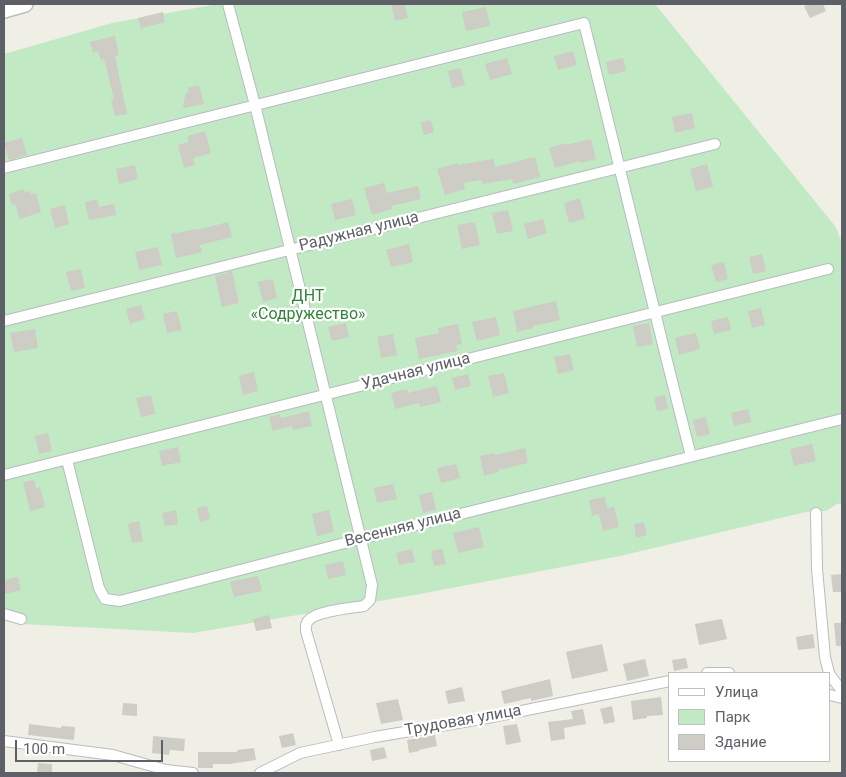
<!DOCTYPE html>
<meta charset="utf-8">
<style>
body{margin:0}
#map{position:relative;width:846px;height:777px;overflow:hidden;background:#f0efe6;font-family:Roboto,sans-serif}
canvas{display:block}
.frame{position:absolute;inset:0;border:5px solid #5d6167;pointer-events:none}
.legend{position:absolute;left:668px;top:672px;width:162px;height:90px;box-sizing:border-box;background:#fff;border:1px solid #bec0c2;margin:0;padding:6px 9px;list-style:none;font-size:15px;color:#5d6167}
.legend li{display:flex;align-items:center;gap:10px;height:25px}
.legend b{width:25px;border:1px solid #bec0c2}
.scale{position:absolute;left:15px;top:740px;width:148px;height:22px;box-sizing:border-box;border:2px solid #5d6167;border-top:0;padding-left:6px;font-size:15px;line-height:18px;white-space:nowrap;color:#5d6167;-webkit-text-stroke:4px #fff;paint-order:stroke}
</style>
<div id="map">
<canvas width="846" height="777"></canvas>
<div class="frame"></div>
<ul class="legend">
<li><b style="height:6px;background:#fff"></b>Улица</li>
<li><b style="height:14px;background:#c1e9c4"></b>Парк</li>
<li><b style="height:14px;background:#cdccc5"></b>Здание</li>
</ul>
<div class="scale">100 m</div>
</div>
<script>
const ctx = document.querySelector('canvas').getContext('2d');
ctx.lineJoin = 'round';
function paint(path, color) { ctx.fillStyle = color; ctx.fill(path, 'evenodd'); }
function strokePath(path, color, width, dash) { ctx.strokeStyle = color; ctx.lineWidth = width; ctx.lineCap = dash ? 'butt' : 'round'; ctx.setLineDash(dash || []); ctx.stroke(path); }
function write(font, color, halo, rows, align = 'center') {
  ctx.font = font + ' Roboto,sans-serif'; ctx.lineWidth = 4.5; ctx.setLineDash([]); ctx.textBaseline = 'middle'; ctx.strokeStyle = halo; ctx.fillStyle = color; for (const [text, x, y, turn = 0] of rows) {
    ctx.save(); ctx.translate(x, y); ctx.rotate((+turn || 0) * Math.PI / 180); ctx.textAlign = isNaN(turn) ? turn : align; if (halo) ctx.strokeText(text, 0, 0); ctx.fillText(text, 0, 0); ctx.restore();
  }
}
paint(new Path2D(`
 M218 4H655L835 226 842 242V503L837 504 826 511 806 512 620 556 420 594 193 633 22 624 4 608V54L112 23Z`), '#c1e9c4');
paint(new Path2D(`
 M391 4H404L408 18 395 21Z
 M810 4H823L826 11 810 18 804 6Z
 M486 7 490 26 466 31 462 12Z
 M163 12 165 22 141 28 138 18Z
 M115 36 119 55 115 56 127 114 115 116 111 100 114 99 104 59 101 60 98 51 93 52 90 42Z
 M573 51 577 65 558 70 554 56Z
 M507 58 512 74 490 80 485 64Z
 M623 58 626 71 609 75 606 62Z
 M460 68 465 85 452 88 448 71Z
 M199 85 204 104 183 108 185 96 189 91 188 88Z
 M692 113 695 128 675 133 672 117Z
 M431 120 434 132 424 135 421 122Z
 M205 131 211 153 193 158 195 165 184 168 178 145 189 142 187 136Z
 M22 138 27 155 9 160 4 143Z
 M591 139 596 159 581 163 580 161 555 168 549 148 565 143V145Z
 M535 157 540 177 513 184 512 179 482 184V180L463 183 465 189 445 195 437 169 458 163V165L493 159 495 167Z
 M707 164 713 187 696 191 690 169Z
 M135 165 138 179 119 184 116 169Z
 M384 183 387 193 418 186 421 199 391 206 392 209 372 215 364 188Z
 M24 189 25 193 29 191 31 195 36 193 41 212 20 219 15 204 12 205 9 194Z
 M580 198 585 219 569 223 564 203Z
 M97 199 99 207 114 204 116 215 89 220 85 202Z
 M352 199 356 215 335 220 331 204Z
 M65 205 69 224 55 228 50 209Z
 M508 210 513 231 497 234 492 213Z
 M543 219 547 233 528 239 524 224Z
 M228 222 232 237 200 245 202 252 176 258 171 234 197 229V230Z
 M475 222 480 245 462 249 457 225Z
 M409 244 413 262 391 267 386 250Z
 M158 247 162 265 139 270 135 252Z
 M762 254 766 271 753 274 749 257Z
 M724 262 728 279 716 282 711 265Z
 M81 269 85 288 71 291 66 272Z
 M232 271 239 303 222 307 215 276Z
 M273 279 277 298 263 302 258 282Z
 M556 301 560 320 533 326V328L517 332 513 311Z
 M141 305 145 319 130 324 126 309Z
 M761 308 765 325 752 328 748 311Z
 M177 311 182 330 167 333 163 314Z
 M496 317 500 335 477 341 472 322Z
 M728 317 731 330 714 334 711 321Z
 M346 323 349 337 332 341 328 327Z
 M649 323 653 344 637 347 633 326Z
 M458 324 462 344 456 345 457 351 419 359 415 338 439 333 438 328Z
 M35 329 38 348 14 352 10 333Z
 M696 333 700 349 679 355 675 338Z
 M393 334 397 355 381 358 377 337Z
 M570 354 574 370 558 374 554 357Z
 M254 372 258 391 243 395 239 376Z
 M504 373 509 393 493 397 488 376Z
 M468 374 471 386 455 390 452 378Z
 M437 386 441 402 420 407 419 403 395 409 391 393 407 389 408 393Z
 M151 395 155 414 141 417 136 398Z
 M665 395 668 409 657 411 654 397Z
 M748 409 751 422 734 426 731 413Z
 M309 411 312 426 293 430 292 426 273 431 269 417 280 414 281 418Z
 M706 417 710 434 697 437 693 420Z
 M48 433 52 451 39 454 35 436Z
 M812 444 816 461 794 466 790 449Z
 M178 447 181 462 162 466 159 451Z
 M525 448 528 463 498 470 499 472 484 476 480 456 494 453 495 455Z
 M456 464 460 478 441 483 437 468Z
 M34 480 36 488 40 487 45 507 30 511 23 482Z
 M393 484 397 499 377 503 374 488Z
 M432 492 436 510 423 513 419 495Z
 M605 497 607 508 614 507 619 527 603 531 599 514 592 516 589 500Z
 M207 506 210 519 200 522 197 508Z
 M176 510 178 524 165 526 162 513Z
 M329 510 334 532 317 536 312 514Z
 M139 521 143 541 132 543 128 524Z
 M644 522 647 535 636 538 634 524Z
 M479 527 484 547 458 553 453 533Z
 M412 549 415 562 399 565 396 553Z
 M442 549 446 564 434 566 431 551Z
 M343 561 346 575 328 579 325 565Z
 M842 574V592H833L831 575Z
 M258 576 262 591 234 597 230 582Z
 M18 577 21 590 4 594V580Z
 M269 615 272 628 256 631 253 619Z
 M722 619 727 639 699 645 695 624Z
 M834 623H842V646H836Z
 M813 634 815 648 798 650 796 637Z
 M602 644 608 671 572 679 566 652Z
 M686 658 688 668 674 671 672 660Z
 M645 659 649 676 627 681 623 664Z
 M550 679 553 696 531 701V698L504 704 501 691Z
 M462 687 465 701 448 704 445 691Z
 M661 697 663 715 647 716V718L633 720 631 701Z
 M398 699 403 720 381 724 376 703Z
 M123 703 137 704V716L122 715Z
 M612 706 615 722 604 724 600 709Z
 M583 709 586 724 564 728 565 739 551 741 548 722 573 719 571 711Z
 M29 724 61 728V726L75 727 74 740 28 735Z
 M517 724 521 742 506 745 503 726Z
 M293 733 296 745 282 748 279 736Z
 M435 735 437 746 419 750V751L409 753 407 740Z
 M153 736 185 739 184 751 170 750 169 755 152 753Z
 M384 747 387 758 372 761 370 750Z
 M254 748 256 760 229 764H213V768H198V752H237V750Z
 M38 763 52 764V773H37Z`), '#cdccc5');
const street = new Path2D(`
 M228 4 255 105 372 585 370 600 364 606C351 608 317 611 309 620 305 623 306 627 306 631L339 745
 M4 168 584 23C620 168 654 312 691 456
 M4 321 715 144
 M67 460 99 588 105 599 120 601 360 539 842 419
 M4 475 828 269
 M816 513 817 569 825 657 829 673
 M4 614 21 619
 M707 673H729
 M830 675 842 691
 M830 695 842 698
 M4 741 113 755 166 770 193 773
 M260 773 300 753 375 737 487 718 670 681`);
const secondary = new Path2D(`
 M4 10 25 4`);
strokePath(street, '#b8bbc0', 12);
strokePath(secondary, '#b9bcc2', 18);
strokePath(street, '#fff', 10);
strokePath(secondary, '#fff', 15);
write('16px', '#5d6167', '#fff', [
 ["Радужная улица",359,232,-14],
 ["Удачная улица",416,372,-14],
 ["Весенняя улица",403,528,-14],
 ["Трудовая улица",463,721,-10]
]);
write('16px', '#30833a', '#fff', [
 ["ДНТ",308,297],
 ["«Содружество»",308,315]
]);
</script>
